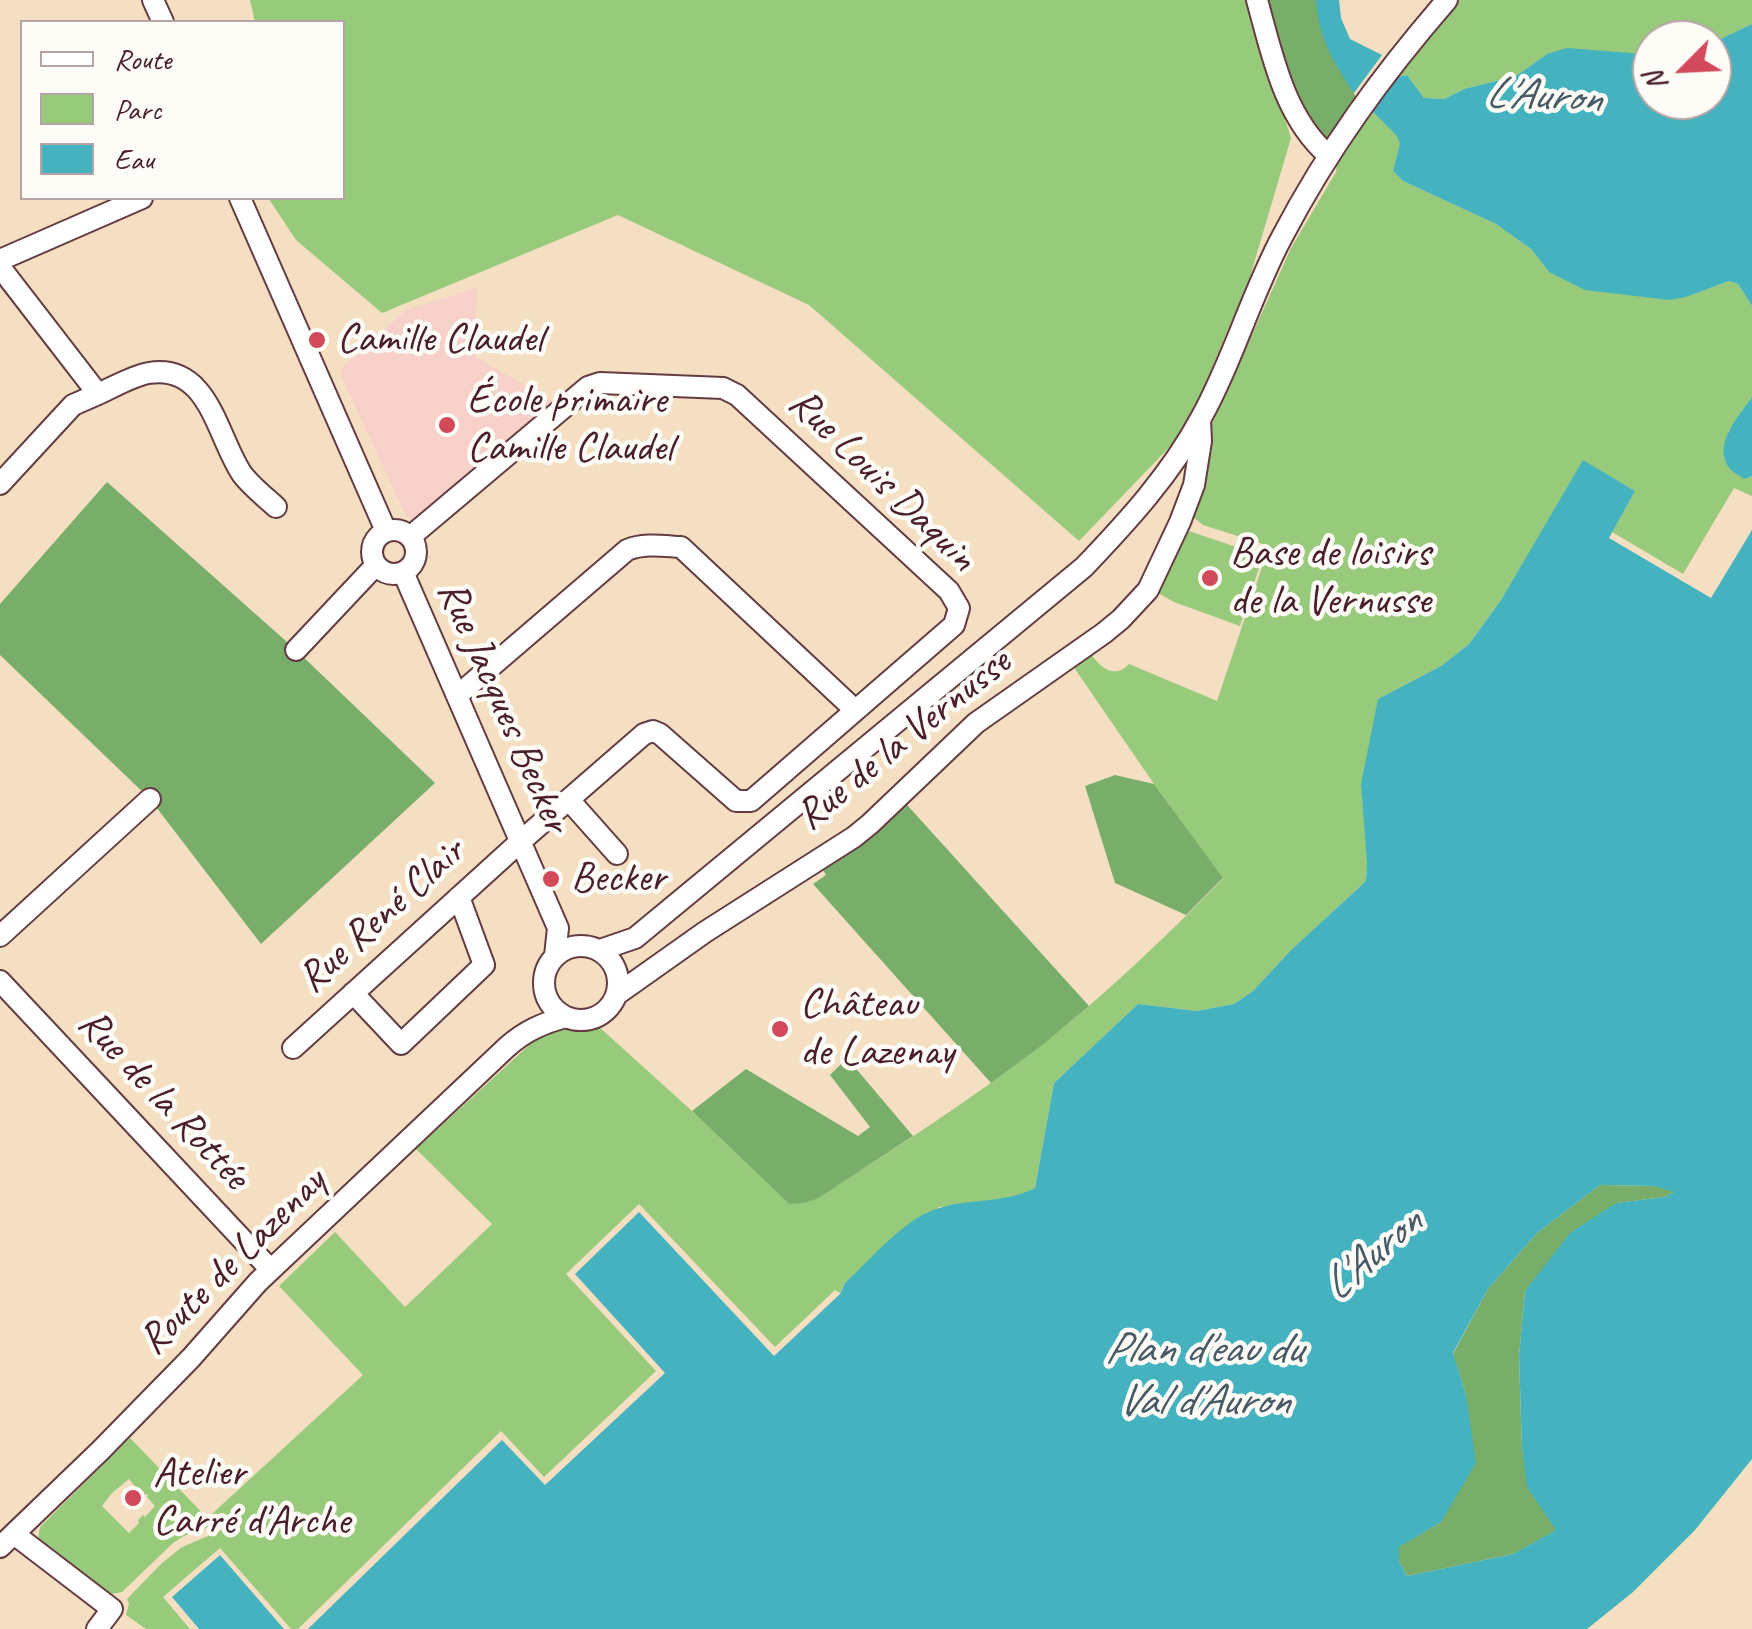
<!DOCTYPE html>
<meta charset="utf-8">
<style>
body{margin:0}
#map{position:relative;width:1752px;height:1629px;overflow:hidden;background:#f4dfc3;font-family:Caveat,sans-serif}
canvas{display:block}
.legend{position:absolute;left:20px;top:20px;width:325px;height:180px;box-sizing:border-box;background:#fdfcf7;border:2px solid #b5a4a5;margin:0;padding:12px 18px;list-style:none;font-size:30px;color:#4a1f2b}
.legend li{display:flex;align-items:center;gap:20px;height:50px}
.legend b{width:50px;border:2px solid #b5a4a5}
.north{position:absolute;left:1632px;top:20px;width:100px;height:100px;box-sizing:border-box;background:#fdfcf7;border:2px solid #b5a4a5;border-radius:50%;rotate:246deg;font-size:28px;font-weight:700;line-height:40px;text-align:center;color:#4a1f2b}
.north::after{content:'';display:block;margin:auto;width:35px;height:45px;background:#d1495b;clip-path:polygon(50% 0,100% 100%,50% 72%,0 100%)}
</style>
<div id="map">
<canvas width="1752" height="1629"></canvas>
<ul class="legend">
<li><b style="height:12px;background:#fff"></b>Route</li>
<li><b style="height:28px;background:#97ca7a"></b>Parc</li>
<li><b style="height:28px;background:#44b3bf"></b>Eau</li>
</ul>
<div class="north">N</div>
</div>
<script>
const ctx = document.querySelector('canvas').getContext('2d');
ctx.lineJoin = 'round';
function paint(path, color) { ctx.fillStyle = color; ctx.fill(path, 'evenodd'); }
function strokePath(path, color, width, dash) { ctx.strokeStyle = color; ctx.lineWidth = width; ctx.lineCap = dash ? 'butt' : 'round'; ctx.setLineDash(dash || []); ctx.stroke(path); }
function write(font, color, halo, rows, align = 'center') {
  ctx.font = font + ' Caveat,sans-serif'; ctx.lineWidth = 9; ctx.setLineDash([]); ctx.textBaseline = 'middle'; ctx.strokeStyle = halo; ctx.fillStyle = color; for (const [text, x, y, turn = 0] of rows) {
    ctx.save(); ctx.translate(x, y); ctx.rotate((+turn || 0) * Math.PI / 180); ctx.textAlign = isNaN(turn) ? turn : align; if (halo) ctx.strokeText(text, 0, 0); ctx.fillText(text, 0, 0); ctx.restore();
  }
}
paint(new Path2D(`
 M477 288 475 357 557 403 418 524 406 516 341 375V369L406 310Z`), '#f7d0ca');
paint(new Path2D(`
 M250 0H1247L1291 138 1250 277 1186 430 1079 541 809 305 618 215 382 313 296 240 269 199 342 198V22H255Z
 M1447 0H1752V24L1712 43V40H1652V60L1643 54H1547L1516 76 1464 89 1444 99 1424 98 1407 75 1398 77 1393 62Z
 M1368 111H1372L1398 136 1401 144 1393 171 1403 181 1496 224 1531 249 1549 272 1686 297 1729 281 1738 284 1752 306V397L1728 432 1744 479 1752 476V496L1734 488 1683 574 1612 532 1635 491 1583 461 1501 600 1469 644 1441 666 1378 699 1366 881 1290 951 1253 991 1234 1004 1197 1011 1138 1004 1054 1083 1035 1188 1018 1197 939 1207 845 1283 840 1293 835 1290 775 1347 639 1204 566 1274 656 1371 544 1477 501 1431 298 1629H291L220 1548 163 1597 190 1629H146L126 1615 129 1604 127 1599 161 1564 182 1547 225 1529 212 1514 363 1375 279 1286 335 1232 405 1307 492 1224 416 1149 539 1036 570 1025 598 1026 692 1111 789 1204 819 1198C894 1148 971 1101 1041 1045 1106 995 1165 937 1223 879L1154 784 1073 666 1090 653C1100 667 1114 680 1129 664L1217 701 1269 546 1203 525 1193 517 1204 488 1212 424 1291 248 1336 172 1337 160Z
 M1183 529 1263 556 1240 626 1174 602 1156 592Z
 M130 1438 214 1525 184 1536 173 1543 122 1592 107 1595 37 1545 40 1527ZM129 1479 142 1495 148 1494 147 1497 155 1506 145 1517 143 1515 138 1520 139 1523 129 1533 102 1506 112 1493Z`), '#97ca7a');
paint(new Path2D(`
 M1257 0H1321L1334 47 1360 107 1328 155 1297 117Z
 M107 482 296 650 435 783 261 944 150 799 0 655V604Z
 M1115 775 1154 784 1223 878 1186 915 1115 883 1085 786Z
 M899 796 1089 1006 1041 1046 991 1083 813 884 826 875 817 860Z
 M847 1058 913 1136 819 1198 804 1203 789 1204 692 1111 746 1069 858 1136 870 1127 830 1075Z
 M1600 1185 1654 1186 1676 1191 1665 1197 1616 1203 1525 1291 1519 1356 1522 1448 1528 1487 1557 1530 1513 1554 1407 1576 1399 1561 1398 1547 1441 1522 1466 1395 1453 1354 1488 1289 1537 1233Z`), '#79ae6a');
paint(new Path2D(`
 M1316 0H1339L1341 18 1350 39 1382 55 1354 93C1334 64 1318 36 1316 0Z
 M1752 24V306L1738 284 1729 281 1686 297 1669 300 1585 290 1549 272 1531 249 1496 224 1403 181 1393 171 1400 144 1397 136 1372 111 1398 77 1407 75 1424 98 1444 99 1464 89 1516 76 1547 54 1567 48 1643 54 1652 60V100H1712V43Z
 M1752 397V476L1744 479C1739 475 1734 473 1730 469 1711 445 1739 416 1752 397Z
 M1583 460 1635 491 1609 538 1711 598 1752 530V1459L1695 1530 1633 1592 1587 1629H308L502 1440 545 1485 665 1373 575 1274 639 1212 774 1356 840 1294 845 1283C871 1259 903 1220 936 1209 968 1198 1004 1204 1035 1188L1054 1083 1138 1004 1197 1011 1234 1004 1253 991 1290 951 1366 881 1367 863 1361 784 1378 699 1441 666 1469 644 1501 600ZM1600 1185 1654 1186 1674 1192 1665 1197 1616 1203 1570 1233 1525 1291 1519 1356 1522 1448 1527 1487 1556 1530 1513 1554 1407 1576 1399 1561V1547L1441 1522 1476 1463 1466 1395 1453 1353 1488 1289 1537 1233Z
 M220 1555 284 1629H199L172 1597Z`), '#44b3bf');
const minor = new Path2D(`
 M153 0 163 22
 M1257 0C1272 54 1284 117 1328 155
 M240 198 386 531
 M0 260 142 198
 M0 267 98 394 73 405 0 484
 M98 394C114 387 132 376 149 373 209 363 217 437 242 474 251 486 265 497 276 507
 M372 552a22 22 0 1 1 44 0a22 22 0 1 1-44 0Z
 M403 572 558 928 555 956
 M296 650 376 565
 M458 695 627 550C644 543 662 546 681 547L855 710
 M569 800 617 854
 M0 936 150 799
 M544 983a37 37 0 1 1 74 0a37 37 0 1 1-74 0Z
 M600 950 635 938 1084 567C1128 521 1171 474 1201 418 1233 360 1251 295 1282 237 1328 149 1382 75 1447 0
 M0 981 271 1270
 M353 993 401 1044 484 965 459 897
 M616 995 705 932 854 837 870 824 976 723 1104 633 1121 619 1148 590 1180 522 1194 485 1201 441 1200 420
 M293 1048 521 841 644 734 653 731 660 734 736 801H751L954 625 959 608 949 591 737 395 723 388 600 383 588 387 410 537
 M14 1534 112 1609 97 1629
 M0 1547 100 1451 191 1358 258 1282 507 1047C525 1031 543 1023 566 1017`);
strokePath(minor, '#643c42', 24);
strokePath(minor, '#fff', 20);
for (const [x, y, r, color] of [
 [317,340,10,"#d1495b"],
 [447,425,10,"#d1495b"],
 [1210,578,10,"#d1495b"],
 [551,879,10,"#d1495b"],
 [780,1029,10,"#d1495b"],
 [133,1498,10,"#d1495b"]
]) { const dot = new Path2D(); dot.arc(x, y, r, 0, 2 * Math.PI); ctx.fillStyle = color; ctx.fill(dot); strokePath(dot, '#fdfcf7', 4); }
write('42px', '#4a1f2b', '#fdfcf7', [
 ["Camille Claudel",337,340],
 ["École primaire",467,401],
 ["Camille Claudel",467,449],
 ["Base de loisirs",1230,554],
 ["de la Vernusse",1230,602],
 ["Becker",571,879],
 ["Château",800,1005],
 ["de Lazenay",800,1053],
 ["Atelier",153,1474],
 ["Carré d'Arche",153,1522]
], 'left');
write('42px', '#4a1f2b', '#fdfcf7', [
 ["Rue Louis Daquin",882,481,44],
 ["Rue Jacques Becker",503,707,66],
 ["Rue de la Vernusse",904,740,-39],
 ["Rue René Clair",382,916,-42],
 ["Rue de la Rottée",163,1100,47],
 ["Route de Lazenay",233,1262,-45]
]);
write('italic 45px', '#485a66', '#fdfcf7', [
 ["L'Auron",1543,97,3],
 ["L'Auron",1373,1255,-41],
 ["Plan d'eau du",1203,1350],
 ["Val d'Auron",1203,1402]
]);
</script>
